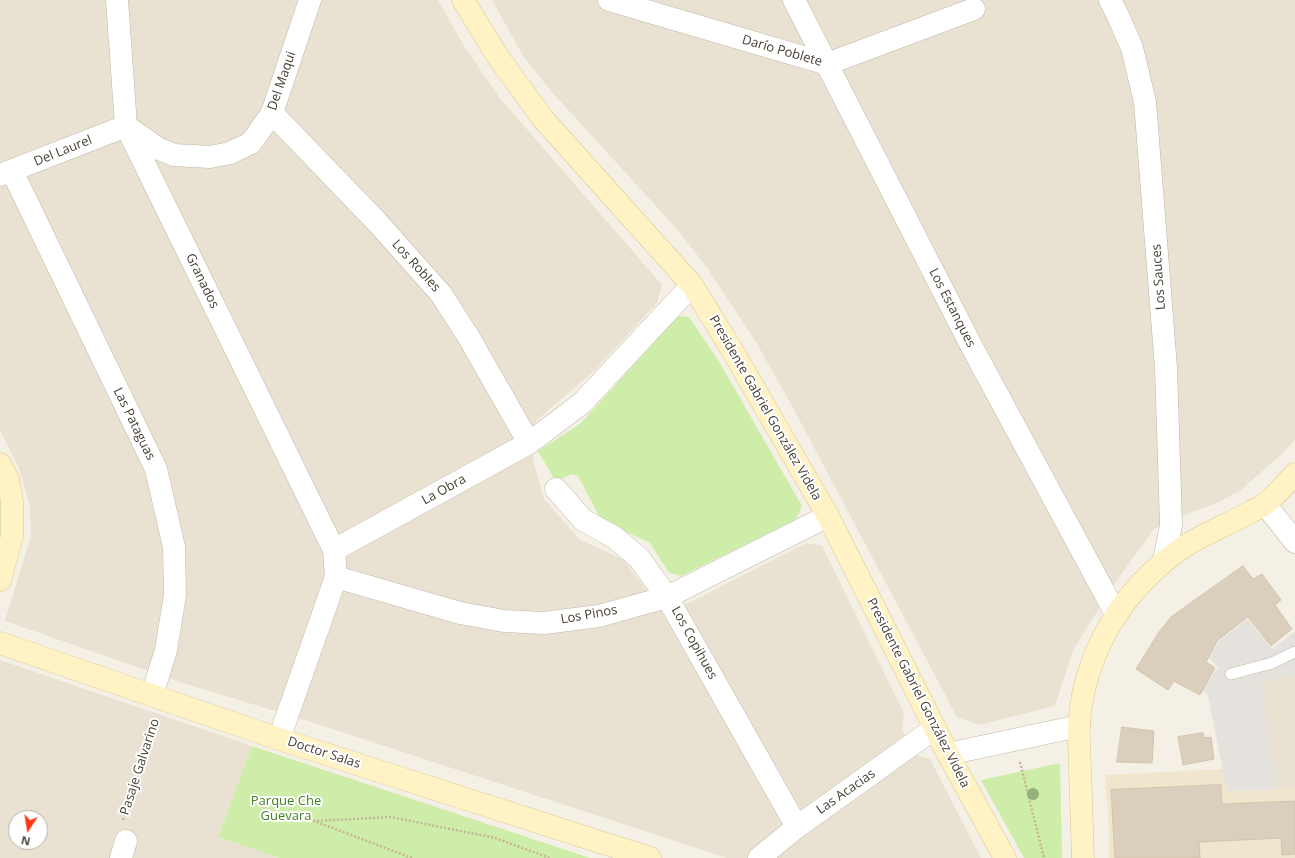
<!DOCTYPE html>
<meta charset="utf-8">
<style>
body{margin:0}
#map{position:relative;width:1295px;height:858px;overflow:hidden;background:#f5f0e5;font-family:"Open Sans",sans-serif}
canvas{display:block}
.north{position:absolute;left:8px;top:810px;width:40px;height:40px;box-sizing:border-box;background:#fff;border:1px solid #b6b3ae;border-radius:50%;rotate:192deg;font-size:11px;font-weight:700;line-height:16px;text-align:center;color:#484034}
.north::after{content:'';display:block;margin:auto;width:14px;height:18px;background:#ff3912;clip-path:polygon(50% 0,100% 100%,50% 72%,0 100%)}
</style>
<div id="map">
<canvas width="1295" height="858"></canvas>
<div class="north">N</div>
</div>
<script>
const ctx = document.querySelector('canvas').getContext('2d');
ctx.lineJoin = 'round';
function paint(path, color) { ctx.fillStyle = color; ctx.fill(path, 'evenodd'); }
function strokePath(path, color, width, dash) { ctx.strokeStyle = color; ctx.lineWidth = width; ctx.lineCap = dash ? 'butt' : 'round'; ctx.setLineDash(dash || []); ctx.stroke(path); }
function write(font, color, halo, rows, align = 'center') {
  ctx.font = font + ' "Open Sans",sans-serif'; ctx.lineWidth = 4; ctx.setLineDash([]); ctx.textBaseline = 'middle'; ctx.strokeStyle = halo; ctx.fillStyle = color; for (const [text, x, y, turn = 0] of rows) {
    ctx.save(); ctx.translate(x, y); ctx.rotate((+turn || 0) * Math.PI / 180); ctx.textAlign = isNaN(turn) ? turn : align; if (halo) ctx.strokeText(text, 0, 0); ctx.fillText(text, 0, 0); ctx.restore();
  }
}
paint(new Path2D(`
 M0 0H438L464 46 499 97 662 285 657 303 596 369 536 421 533 460 544 499 579 539 624 560 665 615 806 543 822 546 904 713 902 728 914 755 930 759 981 858H727L308 721 183 683 5 621 31 536 30 506 19 468 0 430Z
 M492 0H1295V439L1284 452 1241 490 1219 502 1192 512 1154 529 1115 583 1073 650 1055 706 979 725 957 717 792 406 756 342 706 266 676 228 550 90 523 56Z
 M0 660 252 746 218 837 279 858H0ZM16 818H40V842H16Z
 M1295 675V789L1277 790 1261 681Z`), '#e9e2d3');
paint(new Path2D(`
 M1223 769 1227 791 1295 789V858H1109V829L1105 775Z`), '#efe6cd');
paint(new Path2D(`
 M678 316 689 317 720 363 802 506 796 519 681 576 669 573 650 543 601 520 578 476 571 474 556 482 538 451 580 424Z
 M252 746 590 858H279L218 837Z
 M1060 763 1062 858H1024L981 780Z`), '#ceeda9');
paint(new Path2D(`
 M1248 619 1272 649 1295 631V675L1261 681 1277 790 1227 791 1208 696 1203 690 1218 667 1209 658 1219 641Z`), '#e5e2de');
const building = new Path2D(`
 M1243 566 1253 579 1262 574 1281 600 1275 605 1292 629 1271 646 1248 617 1218 640 1206 662 1215 668 1200 695 1174 681 1168 690 1136 669 1159 632 1171 617Z
 M1122 727 1154 731 1152 763 1117 762Z
 M1203 733 1204 738 1211 737 1214 759 1183 765 1178 737Z
 M1221 785 1222 804 1295 801V854L1282 855 1281 838 1199 842 1200 858H1115L1111 790Z`);
paint(building, '#dacfbc');
strokePath(building, '#d3c4ac', 1);
const lane = new Path2D(`
 M1231 674 1272 663 1295 652`);
const street = new Path2D(`
 M117 0 126 126 334 550
 M609 0 827 64 974 9
 M794 0 973 349 1116 614
 M1110 0 1118 16 1132 48 1145 102 1166 368 1171 525 1164 561
 M272 113 377 222 441 294 468 336 529 443
 M12 171 156 469 174 547 175 595 166 650 152 695
 M0 175 126 126 159 149 174 155 210 157 230 153 251 143 272 113 310 0
 M556 489 583 520 614 537 639 558 667 597 797 827
 M1265 504 1295 542
 M336 577 460 613 504 621 544 623 599 616 667 597 828 516
 M279 739 336 577 334 550 529 443 582 403 692 285
 M948 754 1079 726
 M121 858 126 841
 M759 858 797 827 935 728`);
const secondary = new Path2D(`
 M463 0 498 57 544 120 692 285 732 350 828 516 948 754 1005 858
 M0 464 8 479 12 501V536L0 580
 M0 643 279 739 650 858
 M1083 858C1082 829 1081 799 1080 770 1080 755 1078 740 1079 725 1084 652 1123 589 1182 548 1203 534 1227 525 1249 513 1254 510 1260 508 1265 504 1276 496 1285 484 1295 474`);
strokePath(lane, '#c1b8a7', 12);
strokePath(street, '#c1b8a7', 23);
strokePath(secondary, '#d9c790', 23);
strokePath(new Path2D(`
 M1020 762 1044 858
 M123 820 156 719
 M412 858 314 821 391 817 495 838 550 858`), '#c4b596', 2.5, [2, 2]);
strokePath(lane, '#fff', 11);
strokePath(street, '#fff', 22);
strokePath(secondary, '#fff2c5', 22);
ctx.fillStyle = '#93b279';
for (const [x, y] of [
 [1033,794]
]) { ctx.beginPath(); ctx.arc(x, y, 6, 0, 2 * Math.PI); ctx.fill(); }
write('13px', '#484034', '#fff', [
 ["Darío Poblete",782,51,16],
 ["Del Maqui",282,81,-71],
 ["Del Laurel",63,151,-22],
 ["Los Robles",416,266,48],
 ["Los Sauces",1159,277,-94],
 ["Granados",202,281,64],
 ["Los Estanques",952,308,63],
 ["Presidente Gabriel González Videla",765,408,60],
 ["Las Pataguas",134,424,64],
 ["La Obra",444,490,-29],
 ["Los Pinos",589,615,-10],
 ["Los Copihues",694,643,61],
 ["Presidente Gabriel González Videla",918,693,63],
 ["Doctor Salas",324,753,18],
 ["Pasaje Galvarino",140,767,-72],
 ["Las Acacias",846,792,-35]
]);
write('13px', '#438021', '#fff', [
 ["Parque Che",286,801],
 ["Guevara",286,816]
]);
</script>
